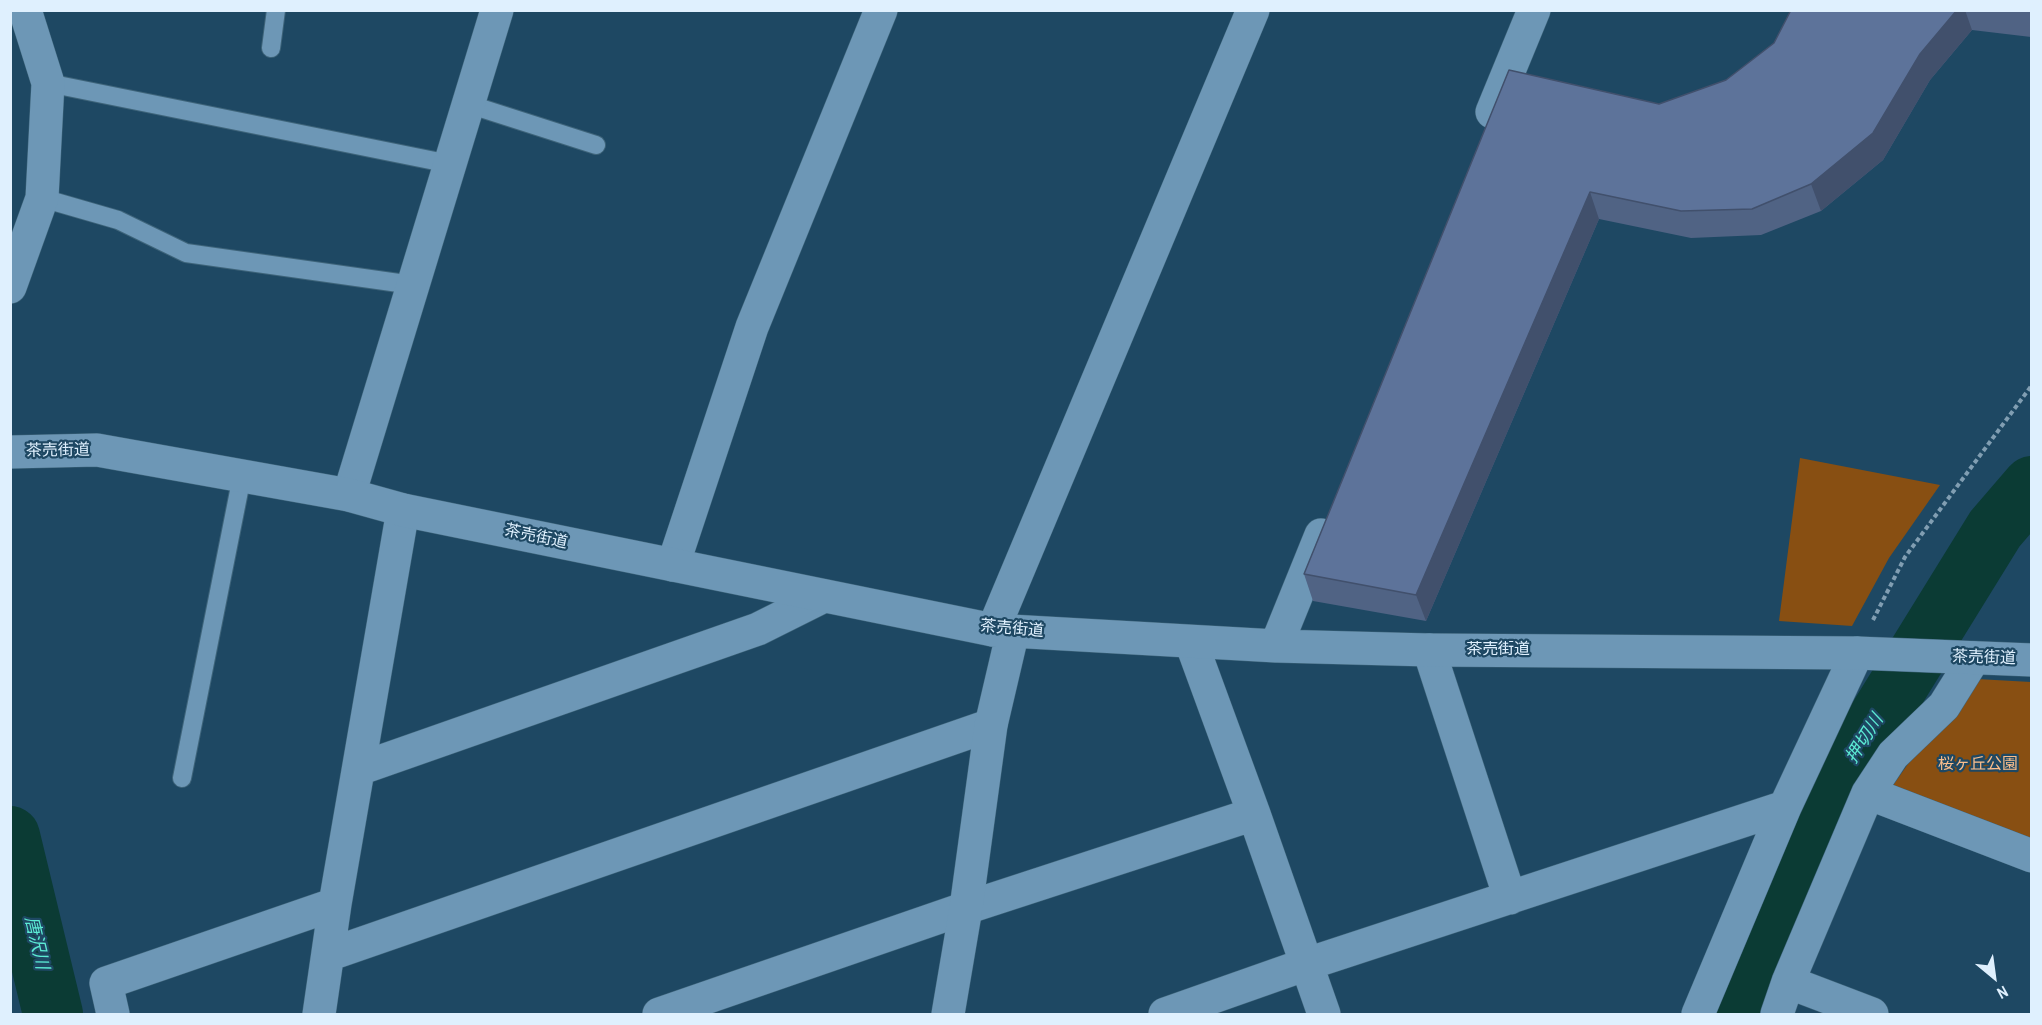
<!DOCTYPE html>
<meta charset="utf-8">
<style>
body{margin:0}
#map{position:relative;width:2042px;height:1025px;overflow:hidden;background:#1e4863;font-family:"Archivo Narrow",sans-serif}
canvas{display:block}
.frame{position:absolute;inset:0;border:12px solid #dff0fe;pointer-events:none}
.north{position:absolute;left:1964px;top:947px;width:60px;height:60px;-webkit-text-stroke:4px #1e4863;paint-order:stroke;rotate:151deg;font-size:16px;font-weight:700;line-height:24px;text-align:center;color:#dff0fe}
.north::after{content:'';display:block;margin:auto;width:21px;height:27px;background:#dff0fe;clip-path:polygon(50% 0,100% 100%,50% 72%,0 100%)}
</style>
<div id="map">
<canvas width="2042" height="1025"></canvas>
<div class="frame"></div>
<div class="north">N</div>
</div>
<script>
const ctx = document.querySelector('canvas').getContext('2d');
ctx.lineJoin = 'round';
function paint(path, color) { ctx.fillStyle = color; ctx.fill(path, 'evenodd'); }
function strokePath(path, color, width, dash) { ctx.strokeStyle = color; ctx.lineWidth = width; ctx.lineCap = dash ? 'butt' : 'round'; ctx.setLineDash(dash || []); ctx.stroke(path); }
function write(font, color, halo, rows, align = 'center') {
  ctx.font = font + ' "Archivo Narrow","Noto Sans JP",sans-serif'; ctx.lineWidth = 4.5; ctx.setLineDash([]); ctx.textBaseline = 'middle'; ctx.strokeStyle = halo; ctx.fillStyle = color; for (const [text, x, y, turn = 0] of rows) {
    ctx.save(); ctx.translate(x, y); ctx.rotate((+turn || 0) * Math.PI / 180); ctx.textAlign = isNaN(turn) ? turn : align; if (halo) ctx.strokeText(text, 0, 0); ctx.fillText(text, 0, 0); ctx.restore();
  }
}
paint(new Path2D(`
 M1800 458 1940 485 1889 558 1852 626 1779 621Z
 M1977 679 2031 682V842L1891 788 1915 754Z`), '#884f12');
strokePath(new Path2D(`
 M10 836 53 1014
 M1741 1014 1843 775 1995 529 2032 486`), '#0b3b34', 60);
const service = new Path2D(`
 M271 48 276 10
 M48 83 450 164
 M468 104 596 145
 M42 198 118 220 186 253 413 285
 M182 778 242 476`);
const minor = new Path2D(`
 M10 287 42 198 48 83 25 10
 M349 495 497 10
 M673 565 752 327 881 10
 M993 630 1253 10
 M1191 642 1254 814 1324 1014
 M1429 650 1510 898
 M359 769 758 629 824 596
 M1868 793 2032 856
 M328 955 991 725
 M1788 982 1872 1014
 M113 1014 106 983 335 904
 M319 1014 335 904 403 510
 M659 1014 966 908 1254 814
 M1165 1014 1307 964 1785 807
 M1698 1014 1785 807 1857 653
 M1777 1014 1788 982 1868 793 1893 755 1944 706 1974 658`);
const tertiary = new Path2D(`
 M1492 112 1534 10
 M10 452 97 450 349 495 403 510 993 630 1276 646 1429 650 1857 653 2032 660
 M1276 646 1321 535
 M948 1014 966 908 991 725 1013 631`);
strokePath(service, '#3e647a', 20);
strokePath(minor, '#3e647a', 34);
strokePath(tertiary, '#3e647a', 34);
strokePath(new Path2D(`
 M1873 620 1905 557 2032 385`), '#819eb2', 4, [4.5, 3]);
strokePath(service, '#6d97b6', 18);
strokePath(minor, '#6d97b6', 33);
strokePath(tertiary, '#6d97b6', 33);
paint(new Path2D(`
 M1791 10H2031V37L1972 30 1930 80 1883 160 1821 211 1761 235 1691 238 1599 219 1426 621 1313 601 1304 574 1509 70 1659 104 1726 80 1774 43Z`), '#506384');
paint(new Path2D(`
 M1957 10H1965L1972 30 1930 80 1883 160 1821 211 1811 184Z
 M1590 192 1599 219 1426 621 1416 595Z`), '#41506c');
const building = new Path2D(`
 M1791 10H1957L1920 54 1873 133 1811 184 1752 209 1681 211 1590 192 1416 595 1304 574 1509 70 1659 104 1726 80 1774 43Z`);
paint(building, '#5d739a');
strokePath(building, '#41506c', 1.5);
write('16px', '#dff0fe', '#1e4863', [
 ["茶売街道",58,451,-1],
 ["茶売街道",536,537,12],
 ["茶売街道",1012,629,5],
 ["茶売街道",1498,650],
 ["茶売街道",1984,658,2]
]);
write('16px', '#fabe8c', '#1e4863', [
 ["桜ヶ丘公園",1978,765]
]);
write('italic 18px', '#5cebd4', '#1e4863', [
 ["押切川",1865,739,-58],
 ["唐沢川",36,943,77]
]);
</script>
